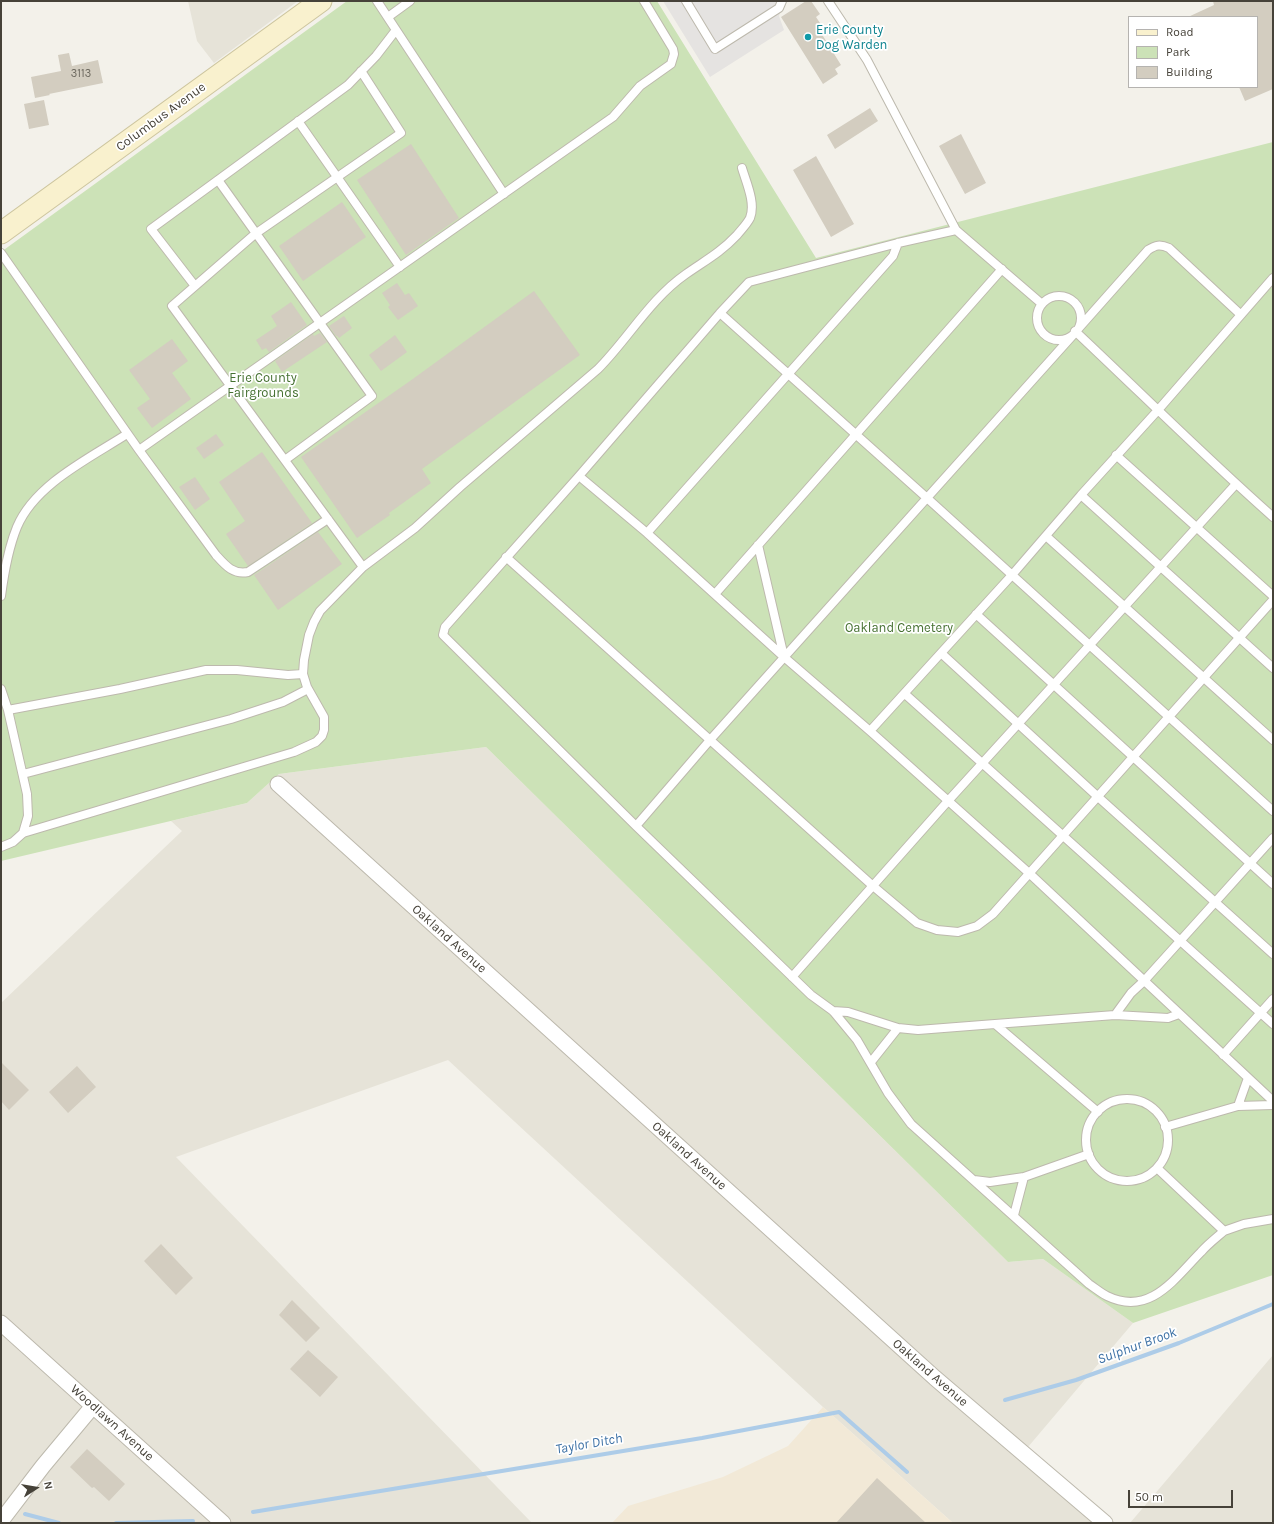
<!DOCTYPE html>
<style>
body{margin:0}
#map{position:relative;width:1274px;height:1524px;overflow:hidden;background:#f3f1ea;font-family:Karla,sans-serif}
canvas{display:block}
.frame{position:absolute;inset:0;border:2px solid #464239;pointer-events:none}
.legend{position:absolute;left:1128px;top:16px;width:130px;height:72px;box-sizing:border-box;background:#fff;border:1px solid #b5b3b0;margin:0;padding:5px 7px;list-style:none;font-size:12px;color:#464239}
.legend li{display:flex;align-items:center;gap:8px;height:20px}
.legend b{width:20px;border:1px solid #b5b3b0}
.north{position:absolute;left:16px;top:1468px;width:40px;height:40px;-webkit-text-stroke:3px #fff;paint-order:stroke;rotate:78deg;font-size:11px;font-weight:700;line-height:16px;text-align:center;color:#464239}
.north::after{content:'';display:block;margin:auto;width:14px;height:18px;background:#464239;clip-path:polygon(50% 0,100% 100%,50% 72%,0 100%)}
.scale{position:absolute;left:1128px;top:1490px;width:105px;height:18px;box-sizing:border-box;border:2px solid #464239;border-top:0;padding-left:5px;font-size:12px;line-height:14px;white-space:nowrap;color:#464239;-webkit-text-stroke:3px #fff;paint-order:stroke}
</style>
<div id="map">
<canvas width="1274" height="1524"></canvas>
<div class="frame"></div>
<ul class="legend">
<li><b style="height:5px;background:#f9f1ce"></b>Road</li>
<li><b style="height:11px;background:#cce2b7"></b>Park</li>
<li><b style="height:11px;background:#d3cdc0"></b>Building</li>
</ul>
<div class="north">N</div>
<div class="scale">50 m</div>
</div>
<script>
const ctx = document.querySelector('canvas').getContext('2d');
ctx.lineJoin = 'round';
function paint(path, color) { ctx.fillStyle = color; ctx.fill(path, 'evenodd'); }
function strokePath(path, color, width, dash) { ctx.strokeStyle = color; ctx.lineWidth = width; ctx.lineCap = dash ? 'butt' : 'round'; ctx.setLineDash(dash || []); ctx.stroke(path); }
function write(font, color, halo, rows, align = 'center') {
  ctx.font = font + ' Karla,sans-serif'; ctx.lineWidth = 3.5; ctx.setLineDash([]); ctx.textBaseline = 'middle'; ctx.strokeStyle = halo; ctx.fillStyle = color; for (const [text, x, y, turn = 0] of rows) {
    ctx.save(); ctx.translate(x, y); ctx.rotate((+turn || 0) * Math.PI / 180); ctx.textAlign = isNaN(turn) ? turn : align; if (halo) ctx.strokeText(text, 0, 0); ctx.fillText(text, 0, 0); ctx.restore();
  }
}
paint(new Path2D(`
 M188 1H298L214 63 197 41Z
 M486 747 1008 1262 1043 1259 1133 1323 1028 1447 1112 1523H953L823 1407 448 1060 176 1157 532 1523H1V1003L182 831 171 821 247 803 279 774Z
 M1273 1355V1523H1130Z`), '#e6e3d8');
paint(new Path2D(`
 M823 1407 953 1523H612L628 1506 723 1477 788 1446Z`), '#f2e9d7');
paint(new Path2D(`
 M347 1H657L816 258 1273 142V1275L1133 1323 1043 1259 1008 1262 486 747 279 774 247 803 1 861V252Z`), '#cce2b7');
paint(new Path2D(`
 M663 1H784L779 16 784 30 710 77Z`), '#e5e3e1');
strokePath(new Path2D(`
 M1005 1400 1076 1380 1179 1343 1273 1304
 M253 1512 702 1438 839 1412 907 1472
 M25 1514 59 1523
 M116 1523 193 1521`), '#adcce8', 4);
paint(new Path2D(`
 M806 1H811L820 14 816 17 822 26 818 28 841 65 835 69 838 74 823 84 781 17Z
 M1213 1H1273V89L1245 101 1239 87H1257V17H1188L1214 5Z
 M69 53 72 66 98 60 103 83 49 94 50 95 35 98 31 77 61 71 58 55Z
 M44 100 49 125 29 129 24 104Z
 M870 108 878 121 835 149 827 135Z
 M961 134 986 183 965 194 939 146Z
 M411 144 459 218 406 255 357 180Z
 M816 156 854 224 831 237 793 170Z
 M342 202 366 237 303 281 279 246Z
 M397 283 405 295 409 293 418 306 398 320 388 307 390 305 382 293Z
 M534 291 580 355 422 469 431 483 389 513 390 515 357 538 301 457 410 381Z
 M291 302 307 325 269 352 266 348 262 350 256 340 277 326 271 316Z
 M344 316 352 328 339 338 337 336H336L329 326Z
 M320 333 327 342 282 372 275 361 313 334 314 336Z
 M395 335 407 352 381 371 369 355Z
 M172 339 188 361 172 373 191 399 152 428 137 408 150 399 129 370Z
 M216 434 224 445 204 459 196 448Z
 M262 452 312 523 248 566 226 534 245 521 219 482Z
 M195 477 210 499 195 510 179 487Z
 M318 532 342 564 278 610 254 575Z
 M1 1062 29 1090 9 1110 1 1101Z
 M77 1066 96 1087 68 1113 49 1092Z
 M161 1244 193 1278 176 1295 144 1261Z
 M292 1300 320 1328 306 1342 279 1315Z
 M308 1350 338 1377 320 1397 290 1369Z
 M87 1449 125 1484 109 1501 94 1487 92 1488 70 1467Z
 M877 1478 926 1523H836Z`), '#d3cdc0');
const lane = new Path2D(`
 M377 1 504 194
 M686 1 715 49 779 8 782 1
 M828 1 867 60 956 230
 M388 17 410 1
 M361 71 401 133 255 234 172 306 363 567
 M298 121 400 267
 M218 180 372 396 285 460
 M1 253 139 450 216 555C225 565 233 575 248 572L328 519
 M195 286 151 229 348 85 376 56 396 30
 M1037 318a22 22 0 1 1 44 0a22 22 0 1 1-44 0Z
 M1042 304 956 230 898 243 749 282 720 313 579 476 445 627 443 635 636 826 811 995 833 1011 857 1040 888 1093 911 1124 1089 1284C1095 1288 1101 1293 1107 1296 1150 1317 1175 1278 1201 1252 1208 1244 1216 1238 1224 1231
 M720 313 927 498 1273 811
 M1078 329 1148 250C1156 245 1160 244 1169 248L1240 314
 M1075 331C1141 393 1205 457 1273 517
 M139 450 613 117 640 86 671 64 674 54 673 49 644 1
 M1116 455 1273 596
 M579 476 647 533 784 657 870 731 1029 873 1273 1101
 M1081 495 1273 668
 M647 533 893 256 898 243
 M1046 536 1273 740
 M758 545 784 657
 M506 557 873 886 917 923 937 930 958 932 977 926 993 914 1273 600
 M715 594 1002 269
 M1 596C4 573 8 549 17 527 35 484 90 458 127 434
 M976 614 1273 884
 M941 653 1097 796 1273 954
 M1 689 8 710 27 794 28 816 23 833
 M905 694 1273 1024
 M8 710 120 689 206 670H237L288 675 303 674
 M870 731 1012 575 1081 495 1159 409 1273 278
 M23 774 231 719 283 702 308 689
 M636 826 710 740 1073 335
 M1 847 13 842 23 833 294 752 316 742 322 736 324 730V717L307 687 303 674 304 660 309 635 314 622 320 611 363 567 415 528 460 487 598 369C628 339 650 299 686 274 706 260 720 253 737 235 741 230 747 224 750 218 756 203 746 182 742 168
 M792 977 948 801 1236 484
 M833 1011 848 1012 898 1028
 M1115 1015 1131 993 1144 981 1273 838
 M995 1024 1115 1015 1168 1018 1179 1014
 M1223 1055 1273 999
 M871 1062 898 1028 918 1030 995 1024 1098 1112
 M1086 1140a41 41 0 1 1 82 0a41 41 0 1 1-82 0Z
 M1238 1106 1248 1078
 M1165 1127 1238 1106 1273 1105
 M1157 1168 1224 1231 1244 1224 1273 1219
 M974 1180 990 1182 1024 1177
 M1014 1215 1024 1177 1089 1154`);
const street = new Path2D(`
 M278 784 935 1378 1105 1523
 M1 1323 223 1523
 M1 1521 43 1466 93 1406`);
const secondary = new Path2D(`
 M1 233 321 1`);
strokePath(lane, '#bdb9ad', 10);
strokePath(street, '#bdb9ad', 17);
strokePath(secondary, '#cdc59e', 23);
strokePath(lane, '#fff', 8);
strokePath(street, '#fff', 15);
strokePath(secondary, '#f9f1ce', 21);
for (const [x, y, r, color] of [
 [808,37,4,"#0f9aa8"]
]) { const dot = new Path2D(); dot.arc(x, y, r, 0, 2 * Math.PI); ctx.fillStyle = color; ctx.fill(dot); strokePath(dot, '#fff', 1.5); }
write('11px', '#69655b', null, [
 ["3113",81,74]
]);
write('13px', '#0d838f', '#fff', [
 ["Erie County",816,30],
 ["Dog Warden",816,45]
], 'left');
write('13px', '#464239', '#fff', [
 ["Columbus Avenue",161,117,-36],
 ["Oakland Avenue",449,939,42],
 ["Oakland Avenue",689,1156,42],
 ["Oakland Avenue",930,1373,41],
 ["Woodlawn Avenue",112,1423,42]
]);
write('13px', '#467132', '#fff', [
 ["Erie County",263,378],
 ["Fairgrounds",263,393],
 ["Oakland Cemetery",899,628]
]);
write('italic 14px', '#3e72a6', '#fff', [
 ["Sulphur Brook",1137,1346,-20],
 ["Taylor Ditch",589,1444,-10]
]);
</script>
